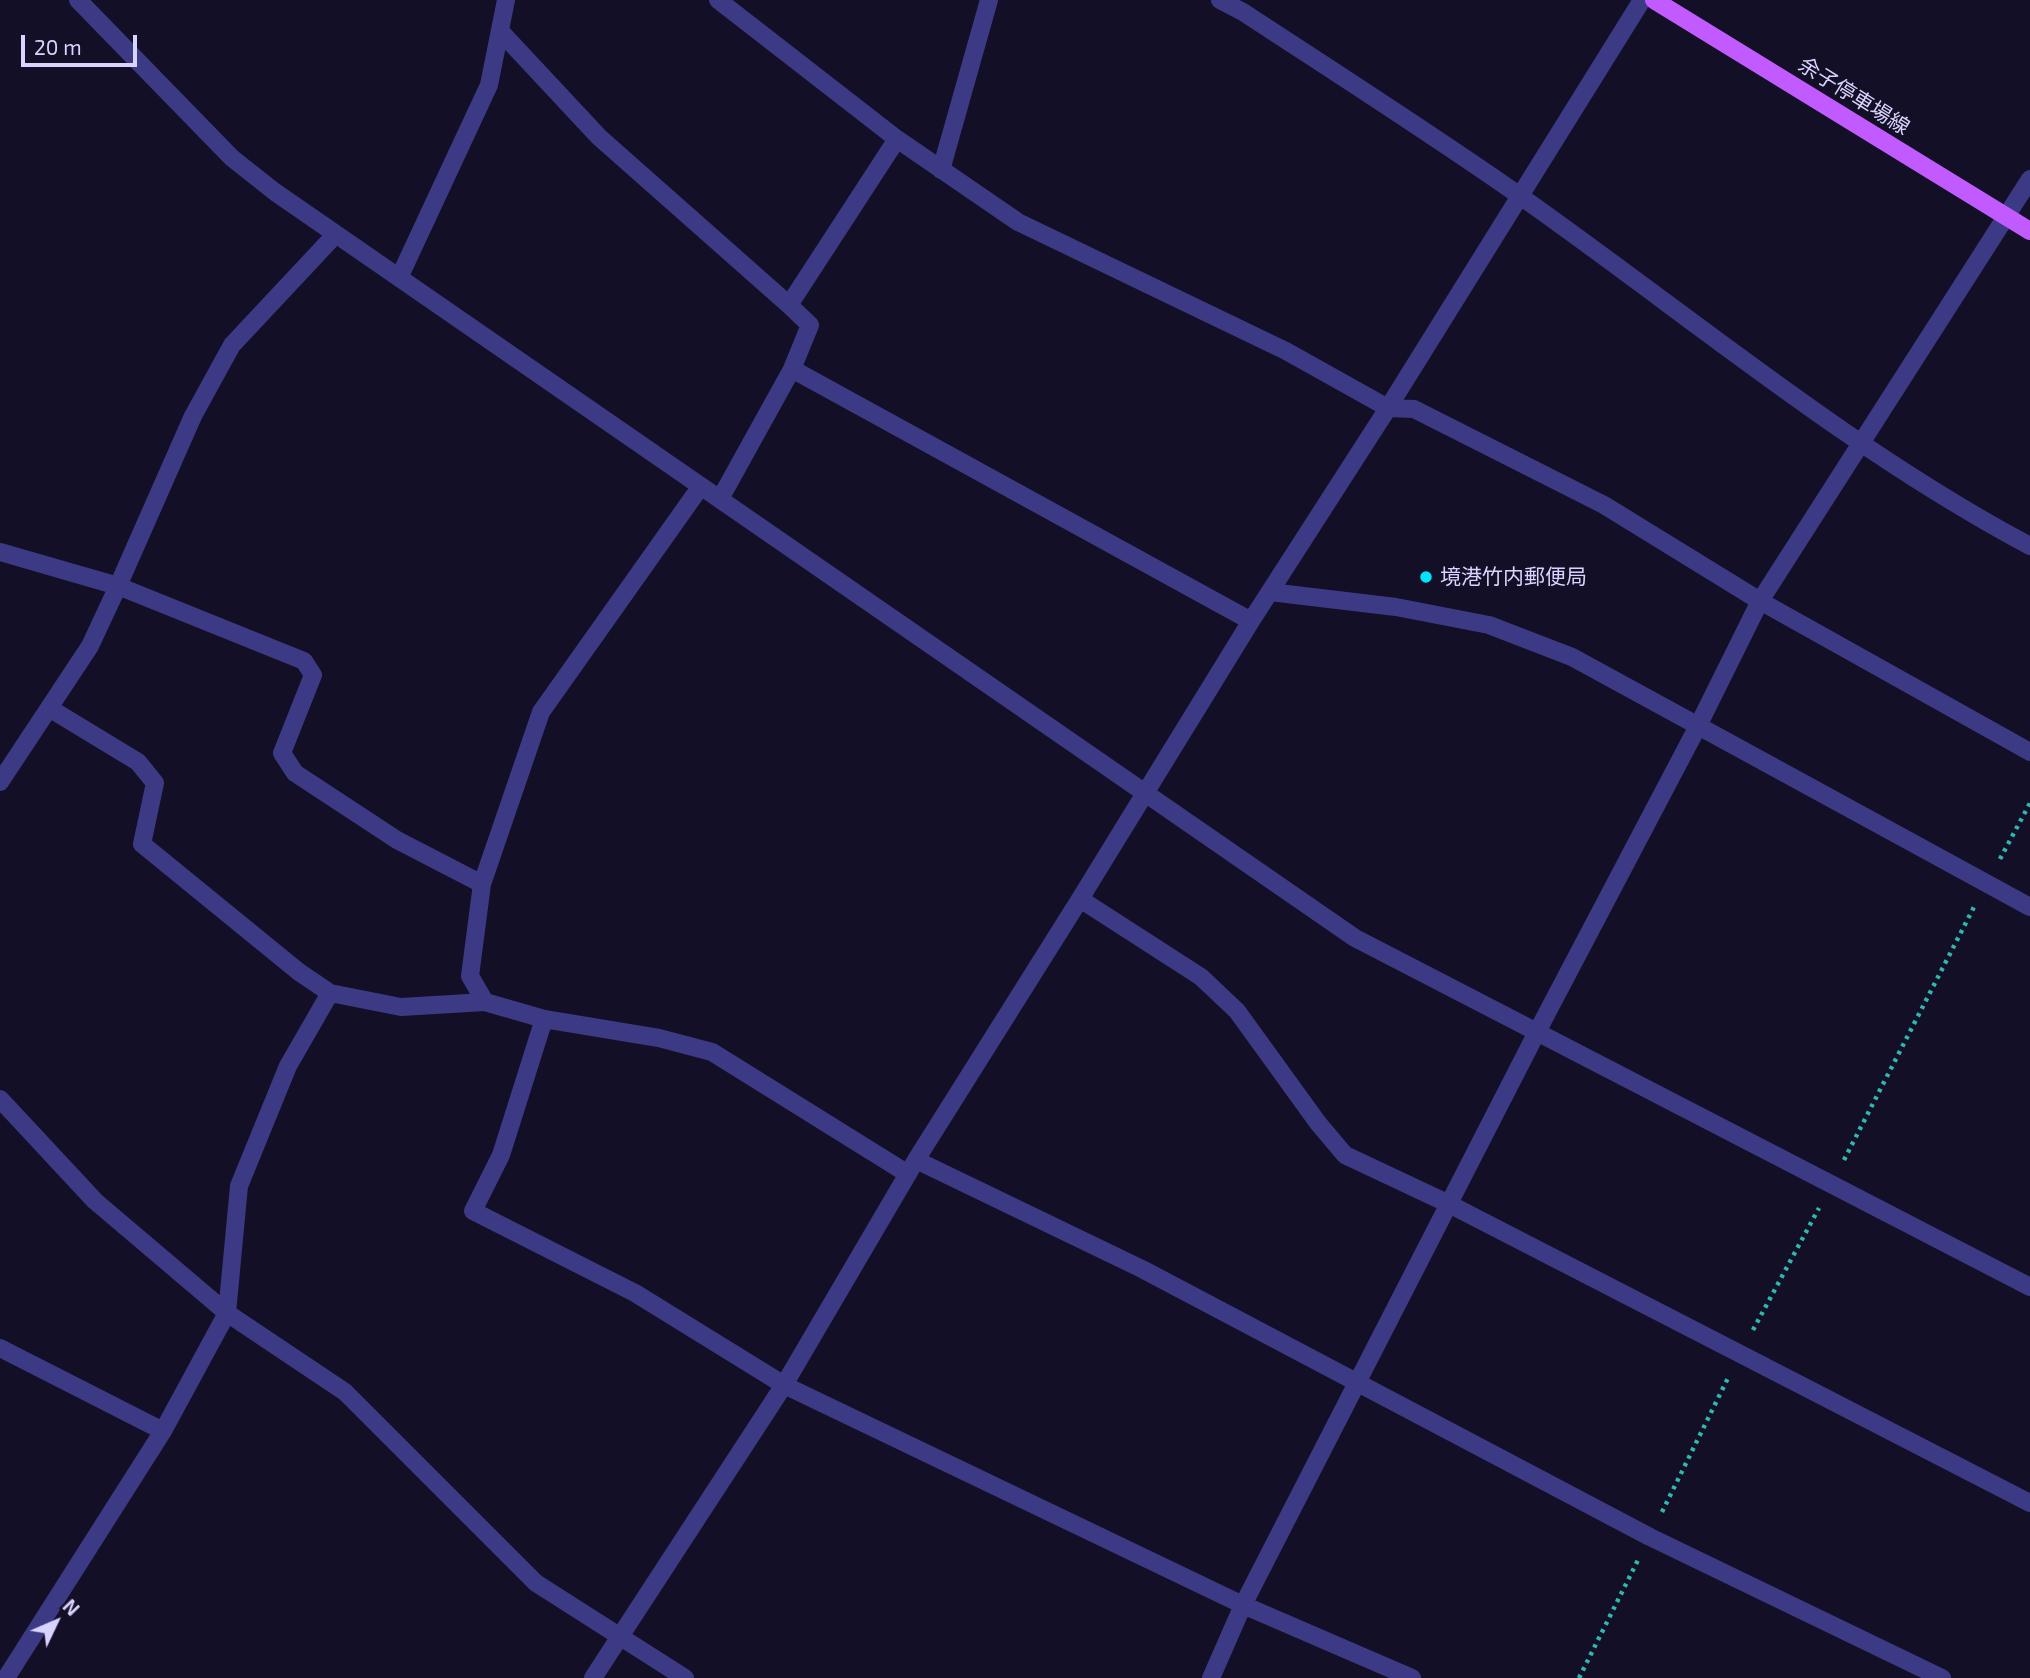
<!DOCTYPE html>
<meta charset="utf-8">
<style>
body{margin:0}
#map{position:relative;width:2030px;height:1678px;overflow:hidden;background:#130f26;font-family:"Exo 2",sans-serif}
canvas{display:block}
.north{position:absolute;left:21px;top:1587px;width:70px;height:70px;-webkit-text-stroke:5px #130f26;paint-order:stroke;rotate:46deg;font-size:19px;font-weight:700;line-height:28px;text-align:center;color:#d9d4ff}
.north::after{content:'';display:block;margin:auto;width:24px;height:32px;background:#d9d4ff;clip-path:polygon(50% 0,100% 100%,50% 72%,0 100%)}
.scale{position:absolute;left:21px;top:35px;width:116px;height:32px;box-sizing:border-box;border:4px solid #d9d4ff;border-top:0;padding-left:9px;font-size:21px;line-height:24px;white-space:nowrap;color:#d9d4ff;-webkit-text-stroke:5px #130f26;paint-order:stroke}
</style>
<div id="map">
<canvas width="2030" height="1678"></canvas>
<div class="north">N</div>
<div class="scale">20 m</div>
</div>
<script>
const ctx = document.querySelector('canvas').getContext('2d');
ctx.lineJoin = 'round';
function strokePath(path, color, width, dash) { ctx.strokeStyle = color; ctx.lineWidth = width; ctx.lineCap = dash ? 'butt' : 'round'; ctx.setLineDash(dash || []); ctx.stroke(path); }
function write(font, color, halo, rows, align = 'center') {
  ctx.font = font + ' "Exo 2","Noto Sans JP",sans-serif'; ctx.lineWidth = 7; ctx.setLineDash([]); ctx.textBaseline = 'middle'; ctx.strokeStyle = halo; ctx.fillStyle = color; for (const [text, x, y, turn = 0] of rows) {
    ctx.save(); ctx.translate(x, y); ctx.rotate((+turn || 0) * Math.PI / 180); ctx.textAlign = isNaN(turn) ? turn : align; if (halo) ctx.strokeText(text, 0, 0); ctx.fillText(text, 0, 0); ctx.restore();
  }
}
strokePath(new Path2D(`
 M2000 859 2030 803
 M1844 1160 1974 907
 M1753 1330 1819 1208
 M1662 1512 1728 1378
 M1579 1678 1638 1560`), '#2fb8b0', 4.5, [3.5, 5]);
strokePath(new Path2D(`
 M78 0 232 158 275 192 1355 938 2030 1287
 M718 0 897 139
 M1220 0 1243 12C1336 73 1430 133 1520 196 1689 315 1848 449 2030 546
 M500 31 599 137 789 305
 M941 170 989 0
 M399 278 489 85 506 0
 M792 369 810 325 789 305 897 139 1018 222 1286 351 1388 408 1414 409 1604 505 1760 601 2030 752
 M701 486 541 712 482 884 470 976 485 1002 544 1019 659 1038 712 1052 908 1174
 M720 499 792 369 1251 621
 M0 552 118 586 193 416 232 345 336 234
 M1270 592 1396 607 1489 625 1572 657 2030 907
 M49 708 90 646 118 586 304 661 313 675 282 753 295 773 397 840 482 884
 M0 782 49 708 138 762 155 783 142 844 299 972 330 993 401 1007 485 1002
 M1080 899 1201 977 1237 1011 1318 1123 1345 1155 1449 1204 2030 1503
 M544 1019 501 1155 473 1211 635 1293 784 1385 1243 1605 1412 1678
 M0 1099 95 1201 227 1313 345 1392 536 1583 685 1678
 M916 1160 1142 1269 1650 1537 1942 1678
 M0 1348 163 1431
 M6 1678 163 1431 227 1313 239 1186 288 1066 330 993
 M593 1678 784 1385 916 1160 1080 899 1251 621 1388 408 1642 0
 M1211 1678 1243 1605 1537 1032 1698 726 1760 601 2030 179`), '#3d3a85', 18);
strokePath(new Path2D(`
 M1654 0 2030 231`), '#c25bff', 18);
for (const [x, y, r, color] of [
 [1426,577,7,"#00e5ff"]
]) { const dot = new Path2D(); dot.arc(x, y, r, 0, 2 * Math.PI); ctx.fillStyle = color; ctx.fill(dot); strokePath(dot, '#130f26', 2.5); }
write('21px', '#d9d4ff', '#130f26', [
 ["余子停車場線",1854,96,32]
]);
write('21px', '#d9d4ff', '#130f26', [
 ["境港竹内郵便局",1440,577]
], 'left');
</script>
